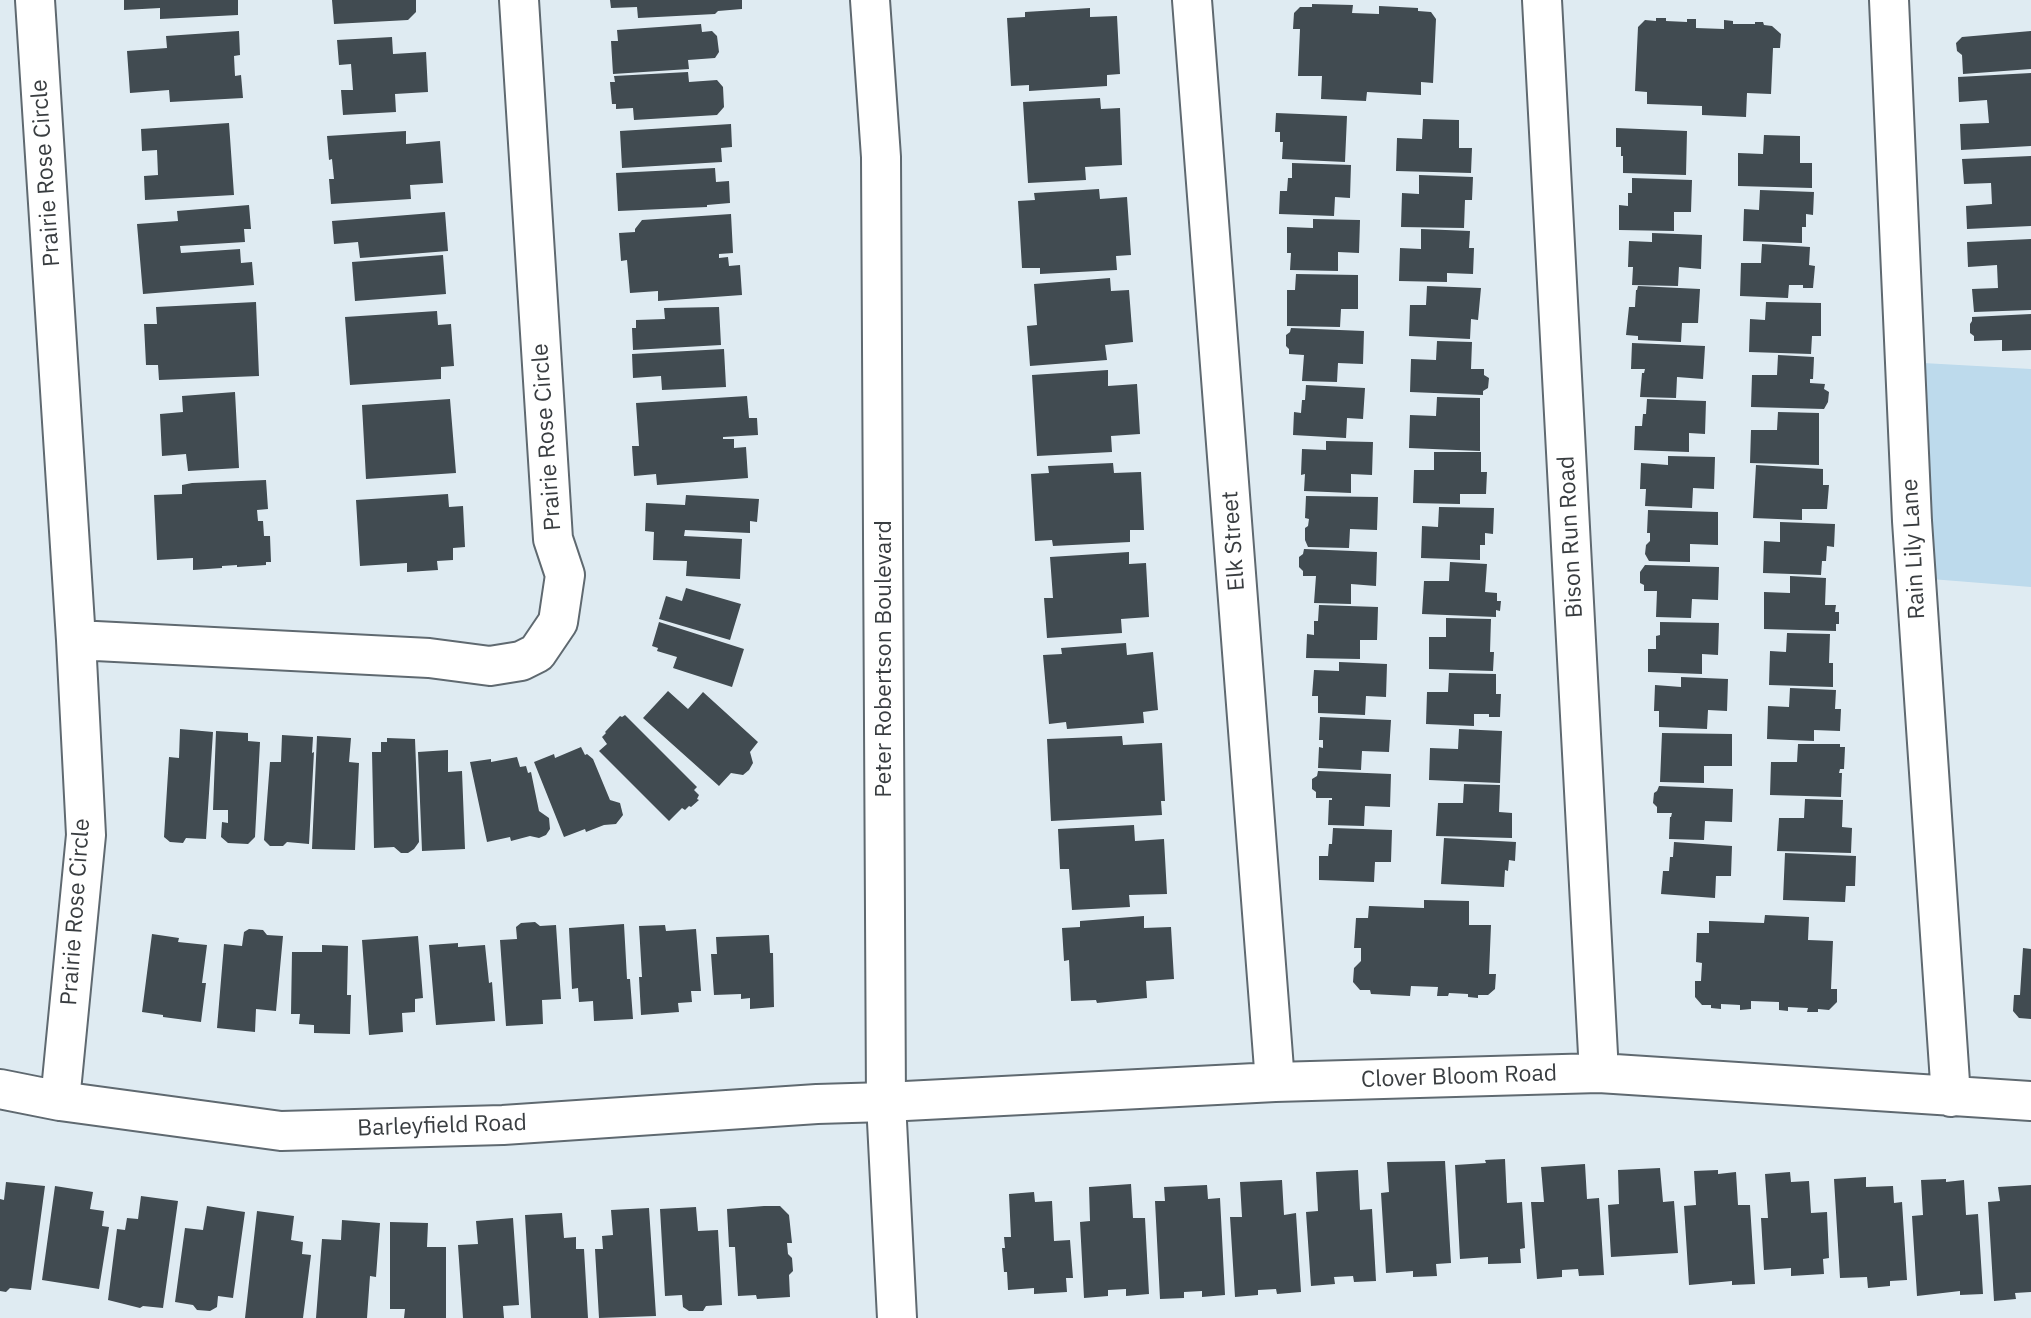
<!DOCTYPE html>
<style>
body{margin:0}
canvas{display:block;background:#dfebf2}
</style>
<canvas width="2031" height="1318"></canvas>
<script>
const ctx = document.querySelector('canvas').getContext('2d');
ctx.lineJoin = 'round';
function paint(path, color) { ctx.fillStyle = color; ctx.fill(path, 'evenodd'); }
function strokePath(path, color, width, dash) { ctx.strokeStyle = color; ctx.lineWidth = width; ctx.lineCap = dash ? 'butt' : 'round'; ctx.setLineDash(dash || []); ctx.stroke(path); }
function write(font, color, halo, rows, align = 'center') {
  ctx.font = font + ' "IBM Plex Sans",sans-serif'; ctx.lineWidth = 7; ctx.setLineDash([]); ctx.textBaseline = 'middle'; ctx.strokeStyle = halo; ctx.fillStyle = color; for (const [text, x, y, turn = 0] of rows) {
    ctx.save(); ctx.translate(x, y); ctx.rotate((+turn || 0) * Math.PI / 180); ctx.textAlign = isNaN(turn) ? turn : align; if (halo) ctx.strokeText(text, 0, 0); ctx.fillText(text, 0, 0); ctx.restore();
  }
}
paint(new Path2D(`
 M1923 363 2031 369V587L1931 579Z`), '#bddaec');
paint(new Path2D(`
 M124 0H238V15L160 19V8L124 10Z
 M332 0H416V12L408 20 334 24Z
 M610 0H742V9L718 11 715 14 638 18 637 7 611 8Z
 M1312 4 1353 5 1352 13 1379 14V6L1418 8V11L1431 12 1436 19 1433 83 1421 82V95L1367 92 1366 101 1321 99 1322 76H1298L1300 29H1293L1294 13 1300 7H1312Z
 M1090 8V17L1117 16 1120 74 1107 75V86L1029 91V85L1011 86 1007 18 1025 17V12Z
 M1656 18H1666V21L1687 22V19H1696V28L1724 29V20L1733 21V24H1755V22H1763L1764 25 1772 26 1781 34 1780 48H1773L1771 94 1747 93 1746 117 1702 115V106L1647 104V92L1635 91 1638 27 1645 20 1656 21Z
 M701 24 702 32 712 31 717 36 719 52 715 58 688 60 689 69 613 74 611 41H618L617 30Z
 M239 31 240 55 234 56 235 76 241 75 243 98 170 102 169 90 130 93 127 51 167 48 166 36Z
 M2031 31V69L1963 74 1962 55 1957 51 1956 43 1962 37Z
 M392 37 393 54 426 52 428 92 395 94 396 112 343 115 341 90H353L351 64 339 65 337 40Z
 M688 72 689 82 717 80 723 87 724 107 717 115 634 120 633 108 616 109V104H612L610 82H615L614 76Z
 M2031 73V146L1961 150 1960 124 1989 123 1987 100 1959 102 1958 77Z
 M1100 98 1101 109 1120 108 1122 165 1085 167 1086 180 1028 183 1023 102Z
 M1276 113 1347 116 1345 162 1282 159 1283 142H1280V132H1275Z
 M1423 119 1459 120V148H1472L1471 173 1396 171 1397 138 1422 139Z
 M229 123 234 195 145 200 144 176 158 175 157 150 142 151 141 129Z
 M731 124 732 147 721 148 722 162 622 168 620 131Z
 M1616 128 1687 131 1686 175 1623 173V156H1621V147H1616Z
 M406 131V144L440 141 443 183 410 185 411 199 331 204 329 179H334L332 159 329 160 327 136Z
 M1764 135 1800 136V163H1812V188L1738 186V153L1763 154Z
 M2031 156V226L1967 229 1966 206 1992 204 1991 183 1964 184 1962 159Z
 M1292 163 1351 165 1350 198 1335 197 1334 216 1279 214 1280 191H1287L1288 178H1292Z
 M715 168 716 182 729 181 730 203 707 205V207L618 211 616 173Z
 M1419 175 1473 177 1472 200H1465L1464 228 1401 227 1402 193 1419 194Z
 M1632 178 1692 180 1691 212H1674V231L1619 230V205L1628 206V193H1632Z
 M1099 189 1100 199 1127 197 1131 255 1116 256 1117 270 1040 274V268H1022L1018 201 1035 200 1034 193Z
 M1760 190 1814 192 1813 215 1806 214V227H1802V243L1743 241 1744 209 1759 210Z
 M249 205 251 229H244L245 242 180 246 181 253 240 249 241 263 252 262 254 285 143 294 137 224 178 221 177 211Z
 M445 212 448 251 360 258 358 242 334 244 332 221Z
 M731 214 733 253 719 254V258L728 257 729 266 740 265 742 295 658 301V291L630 293 627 260 621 261 619 233 635 232V229L642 220Z
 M1313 219 1360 220 1359 253 1338 252V271L1290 270 1291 253H1287V227L1313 228Z
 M1421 229 1470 231 1469 248H1474L1473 274 1447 273V282L1399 281 1400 248 1421 249Z
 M1652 233 1702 235 1701 269 1679 267 1678 286 1632 285 1633 267H1628L1629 241 1652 242Z
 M2031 239V310L1974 312 1972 289 1998 288 1997 265 1968 267 1967 242Z
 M1762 244 1810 247 1809 265 1815 266 1813 288H1803V285H1789L1788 298 1740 296 1741 263H1761Z
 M443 255 446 294 355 301 352 262Z
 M1296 274 1358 275V309H1341L1340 327 1287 326V290H1295Z
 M1110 278 1111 291 1129 290 1133 342 1105 345 1107 360 1030 366 1027 326 1037 325 1034 284Z
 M1427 286 1481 288 1478 320 1471 319 1470 339 1409 336 1410 305H1426Z
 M1638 286 1700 289 1698 323H1682L1681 342 1638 340V336L1626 335 1629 307H1635L1636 290H1637Z
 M256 302 259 376 159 380 158 365H146L144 324H157L156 307Z
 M1766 302 1821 303V336H1812L1811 354 1749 352 1750 319 1765 320Z
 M719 307 721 345 633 350 632 328H636V320L665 319 664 308Z
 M437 311 438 325 451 324 454 366 441 367V379L350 385 345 317Z
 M2031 314V350L2002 351V340L1974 341V336L1970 333V324L1972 321V317Z
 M1291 328 1364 331 1363 364 1338 363 1337 382 1302 381 1304 355 1289 354V349L1286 346V335L1290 332Z
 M1437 341 1472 342 1471 369H1484V375L1489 378 1488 388 1483 391V395L1410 392 1411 359 1436 360Z
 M1632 343 1705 346 1703 379 1677 377 1676 398 1640 397 1642 373H1644L1645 369H1631Z
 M724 349 726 387 662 390 661 376 633 378 632 354Z
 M1778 355 1814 357 1813 379H1810V383L1825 384 1824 389 1829 392 1828 402 1824 409 1751 407 1752 375H1777Z
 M1108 370V386L1137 384 1140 434 1111 436 1112 452 1037 456 1032 375Z
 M1306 385 1365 388 1363 419 1347 418 1346 438 1293 435 1294 412 1301 413 1302 400H1305Z
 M235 392 239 468 188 471 186 454 162 456 160 414 183 412 182 396Z
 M747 396 749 418H757L758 435 723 437V439H734V448L746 447 748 478 657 485 656 474 634 476 632 446H639L636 403Z
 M1437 397 1480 398V451L1409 448 1410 415 1436 416Z
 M450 399 456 473 366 479 362 405Z
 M1647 399 1706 401 1705 434 1689 433V452L1634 450 1635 426H1642L1643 414H1646Z
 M1778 412 1819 413V465L1750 463 1751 430H1777Z
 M1326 441 1373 442 1372 475 1351 474V493L1304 491 1305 474 1301 475 1302 449 1326 450Z
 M1434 452H1481V472H1487L1486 494H1460V504L1413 503 1414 470H1434Z
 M1668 456 1715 457 1714 489 1693 488 1692 508 1645 506 1646 489H1640L1641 463 1668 465Z
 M1113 463 1114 473 1141 472 1144 530H1130V542L1053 546 1052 540 1035 541 1031 474 1049 473 1048 466Z
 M1756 465 1823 469V485H1829L1827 509H1802V520L1753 518Z
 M266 480 268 509 257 510 258 521H263L264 536H270L271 562H266V565L237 567V565L222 566V568L193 570V558L157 560 154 495 182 494V485L192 483Z
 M448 494 449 507 463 506 465 547 453 548V560L437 561 438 570 407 572V563L360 566 356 500Z
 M686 495 759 499 757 522 750 521V533L685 530 684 536 742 539 740 579 686 576 687 561 653 560 654 532 645 531 646 503 685 505Z
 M1306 496 1378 497 1377 530 1350 529 1349 548 1308 547 1305 540V528L1308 526 1309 519 1305 518Z
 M1439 507 1494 508 1493 534 1485 533V545H1480V560L1421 558 1422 526 1438 527Z
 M1648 510 1718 512V545L1690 544V562L1649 561 1645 554 1646 545 1650 541V533H1647Z
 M1780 522 1835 524 1834 547 1827 546 1826 561H1822L1821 575 1763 573 1764 541 1780 542Z
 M1304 549 1377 552 1376 586 1351 584V604L1314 603 1316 576H1303V571L1299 567V557L1303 554Z
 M1129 552V564L1146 563 1149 617 1121 619 1122 633 1047 638 1044 598H1053L1050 557Z
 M1450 562 1487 564 1485 592 1497 593V601H1501L1500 611 1496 610V617L1422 614 1424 581H1449Z
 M1645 565 1719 567 1718 600 1692 599 1691 618 1656 617 1657 591H1644V585L1640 583V572Z
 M1790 576 1826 578 1825 605H1836L1835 612H1839V624H1836V631L1764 629V592L1790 593Z
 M686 588 741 604 730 640 659 619 666 596 682 601Z
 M1319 605 1378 607 1377 640H1360V659L1306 658 1307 634 1314 635V621H1318Z
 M1446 618 1491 619 1490 652H1494L1493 671 1429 669V637H1446Z
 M659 622 744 649 732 687 673 668 677 657 657 651 658 648 652 646Z
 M1660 622 1719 623 1718 655 1702 654V674L1648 672V649H1656V636L1660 635Z
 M1787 633 1830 634 1829 663H1833V687L1769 685 1770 651 1786 652Z
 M1126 643 1127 655 1153 652 1158 710 1143 712 1144 723 1067 729 1066 722 1049 724 1043 655 1062 654 1061 648Z
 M1339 662 1387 664 1386 697 1366 696 1365 715 1318 713V696H1312L1314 670 1339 671Z
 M1449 673 1496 674V694H1501L1500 717H1489V714H1474V726L1426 724 1427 692H1448Z
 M1681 677 1728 679 1727 711 1708 710 1707 729 1659 727V711H1654L1655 685 1681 687Z
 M1790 688 1836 690 1835 709H1841L1840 731 1814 730V741L1767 739 1768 706 1789 707Z
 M668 691 688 709 703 692 758 742 750 752 753 763 749 770 743 775 731 773 719 786 643 718Z
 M625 715 697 787 694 790 699 795 697 799 699 800 691 807 689 806 685 810 682 808 669 821 599 751 607 744 602 737 606 733 605 732 620 716 622 717Z
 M1320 717 1391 720 1389 752 1362 751 1361 770 1318 768 1319 747 1323 748V740H1319Z
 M180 729 213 732 206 839 186 838 183 843 170 842 164 837 169 757 179 758Z
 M1459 729 1502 731 1500 783 1429 780 1430 748 1458 749Z
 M216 731 248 733V741L260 742 255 837 248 844 228 843 221 837 222 822 228 823V810H213Z
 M1662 733 1732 734V766H1704V783L1660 782Z
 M282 735 313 737 312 753 314 752 309 844 287 842 283 846H270L264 840 270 762H281Z
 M317 736 351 738 349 762 359 763 355 850 312 849Z
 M1122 736 1123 745 1162 743 1165 801H1161L1162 815 1051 821 1047 739Z
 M387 738 415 739 419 842 414 849 408 853H401L394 847 374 848 372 752H381V742H387Z
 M1798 744H1840V747H1845L1844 769H1840L1839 773H1842L1841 797 1770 795 1771 762H1797Z
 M581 747 585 755 587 754 593 759 610 800 620 803 623 815 616 824 604 825 586 832 585 829 564 837 534 762 554 754 555 758Z
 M448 750V772L462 771 465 849 422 851 418 752Z
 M517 757 520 767 526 766 528 773 531 772 539 811 549 818 550 829 546 835 539 838 530 836 511 841 510 837 487 842 470 762 491 759V762Z
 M1318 771 1391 774 1390 807 1365 806 1364 826 1328 825 1329 800H1332V798H1316V792L1312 789V779L1317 776Z
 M1464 784 1500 785 1499 812 1512 813V838L1436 836 1438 803H1463Z
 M1659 786 1733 789 1732 822 1705 821 1704 840 1669 839 1670 817H1671L1672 813H1657V807L1653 803 1654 793 1657 791Z
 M1805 799 1843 800 1842 827 1852 828 1851 853 1777 851 1779 818H1804Z
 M1134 825 1135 841 1164 839 1167 894 1129 895 1130 907 1072 910 1069 869H1060L1058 829Z
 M1333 828 1392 830 1391 862H1375L1374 882 1319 880V856H1328L1329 844H1332Z
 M1444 838 1516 842 1515 861 1509 860 1508 871 1505 870 1504 887 1441 884Z
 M1674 842 1732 846 1731 876H1716L1715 898 1661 894 1663 871H1669L1670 857H1673Z
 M1785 853 1856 856 1855 886H1846L1845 902 1783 900Z
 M1424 900 1469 901V925H1491L1489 974H1496L1495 989 1488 995H1478V998L1468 997V994L1449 993 1448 996H1437L1438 987 1411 986 1410 996 1371 994 1370 990H1360L1353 982 1354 968 1361 961V948H1354L1356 918H1368L1369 906 1424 908Z
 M1765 915 1809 917 1808 940 1833 941 1831 989H1837V1002L1829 1010 1818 1009V1012H1807L1808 1008 1788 1007V1011L1779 1010V1002L1751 1001V1009L1740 1010V1005L1721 1004V1009L1711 1008V1005H1702L1695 997V981H1701L1702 963 1696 962 1697 933H1709V921L1764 923Z
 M1144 916V928L1171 927 1174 979 1146 981 1147 998 1097 1003 1096 1000 1071 1001 1069 960 1064 961 1062 928 1080 927V921Z
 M535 922 540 926 556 925 561 999 542 1000 543 1024 506 1026 500 940 517 939 516 927 521 923Z
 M624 924 627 979H630L633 1019 594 1021 593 1001 579 1002 578 988 572 989 569 928Z
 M665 925 666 931 696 929 701 991H691L692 1002 678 1003 679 1012 641 1015 639 977H642L639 926Z
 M249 929 263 930 267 935 283 936 276 1011 256 1009 255 1032 217 1028 224 944 242 946 244 932Z
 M152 934 179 938 178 942 207 945 202 983H206L201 1022 163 1017V1015L142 1012Z
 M769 935 770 953H773L774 1007 750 1009V998L741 999V994L714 995 711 954H717L716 937Z
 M418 936 423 998 415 999V1012L402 1013 403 1032 369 1035 362 940Z
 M458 943V947L485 945 489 983 492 982 495 1021 436 1025 429 945Z
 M322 945 348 946 347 995H351L350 1034 314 1033V1025L299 1024 300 1014H291L292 952H322Z
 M2023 948 2031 949V1019L2019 1018 2013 1011 2014 995H2020Z
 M1505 1159 1507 1203 1522 1202 1525 1248 1520 1249 1521 1263 1488 1264V1257L1460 1259 1455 1165 1486 1163 1485 1160Z
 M1445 1161 1451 1263 1436 1264 1437 1276 1413 1277V1271L1386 1273 1381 1193 1389 1192 1387 1162Z
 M1585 1164 1587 1199 1599 1198 1604 1275 1579 1276 1578 1269 1562 1270V1277L1537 1279 1531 1202H1544L1541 1167Z
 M1660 1168 1663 1202 1674 1201 1678 1253 1611 1257 1608 1205 1619 1204 1618 1170Z
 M1358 1170 1360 1210 1372 1209 1376 1281 1354 1282 1353 1276 1334 1277 1335 1284 1311 1286 1306 1212 1318 1211 1316 1172Z
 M1718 1170V1174L1736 1172 1738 1205H1750L1755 1284 1732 1285V1281L1689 1285 1684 1206 1696 1205 1694 1171Z
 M1790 1172 1791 1182 1809 1181 1811 1213 1827 1212 1829 1258 1823 1259 1824 1274 1791 1276V1268L1764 1270 1761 1218H1768L1765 1174Z
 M1866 1177V1187L1893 1186 1894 1203 1902 1202 1907 1280 1890 1281V1286L1868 1288 1867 1277 1840 1278 1834 1179Z
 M1946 1179V1182L1964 1180 1966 1215 1978 1214 1983 1294 1960 1295V1291L1917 1296 1912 1216 1923 1215 1921 1180Z
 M1282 1180 1284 1215 1296 1213 1301 1292 1277 1294 1276 1289 1258 1290V1295L1235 1297 1230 1217H1242L1240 1182Z
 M6 1182 45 1186 31 1290 10 1288 6 1292 0 1291V1199L4 1200Z
 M1131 1184 1133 1218H1145L1149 1294 1126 1296V1289L1108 1290V1296L1084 1298 1080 1222 1090 1221 1089 1187Z
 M1207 1185 1208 1199 1220 1198 1225 1295 1202 1297V1291L1184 1292V1298L1160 1299 1155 1201H1165L1164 1187Z
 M2031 1185V1292L2015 1293 2016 1299 1994 1301 1988 1202 2000 1201 1998 1187Z
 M55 1186 93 1192 90 1209 104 1211 102 1226 109 1227 99 1289 42 1280Z
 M1034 1192 1035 1202 1052 1201 1054 1241 1070 1240 1073 1278H1066L1067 1292 1034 1294V1288L1008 1290 1007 1272H1004L1002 1248H1005L1004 1237H1011L1009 1194Z
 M141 1196 178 1201 163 1308 143 1306 140 1308 108 1300 117 1229 125 1230 127 1218 138 1219Z
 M207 1206 245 1212 233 1298 218 1296 217 1307 210 1311 197 1310 193 1305 175 1302 185 1228 203 1230Z
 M764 1206H780L789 1215 792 1243H787L788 1254 792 1258 793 1271 789 1275 790 1297 757 1299 756 1295 738 1296 735 1247H729L727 1209Z
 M696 1207 698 1231 718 1230 722 1305 706 1306 703 1311H689L683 1307 682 1295 665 1296 660 1209Z
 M649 1208 656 1316 599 1318 595 1249H603L602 1236 613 1235 611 1210Z
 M257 1211 294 1216 291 1240 303 1242 302 1254 311 1255 303 1318H245Z
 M562 1213 564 1238 576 1237V1249H584L588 1318H531L525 1215Z
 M513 1218 519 1305 503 1306 504 1318H463L458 1245 478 1244 476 1221Z
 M342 1220 380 1223 376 1277 370 1276 367 1318H316L322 1239 341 1240Z
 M390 1222 428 1223 427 1247H446V1318H404L405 1309H390Z`), '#414b51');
const street = new Path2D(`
 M35 0 76 640 86 835 60 1101
 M1192 0 1275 1082
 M1542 0 1599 1073
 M1889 0 1912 521 1951 1097
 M76 640 429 658 490 666 521 661 537 653 558 622 565 575 553 539 519 0
 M0 1089 60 1101 281 1131 503 1125 817 1104 886 1102 1275 1082 1599 1073 2031 1101`);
const secondary = new Path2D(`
 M870 0 881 157 886 1102 897 1318`);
strokePath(street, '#5f6970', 42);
strokePath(secondary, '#5f6970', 42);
strokePath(street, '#fff', 38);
strokePath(secondary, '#fff', 38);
write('23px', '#393d40', '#fff', [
 ["Prairie Rose Circle",46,173,-94],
 ["Prairie Rose Circle",547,437,-94],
 ["Bison Run Road",1571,537,-93],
 ["Elk Street",1234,541,-94],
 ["Rain Lily Lane",1914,549,-93],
 ["Peter Robertson Boulevard",884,659,-90],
 ["Prairie Rose Circle",76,912,-86],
 ["Clover Bloom Road",1459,1077,-2],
 ["Barleyfield Road",442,1126,-2]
]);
</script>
